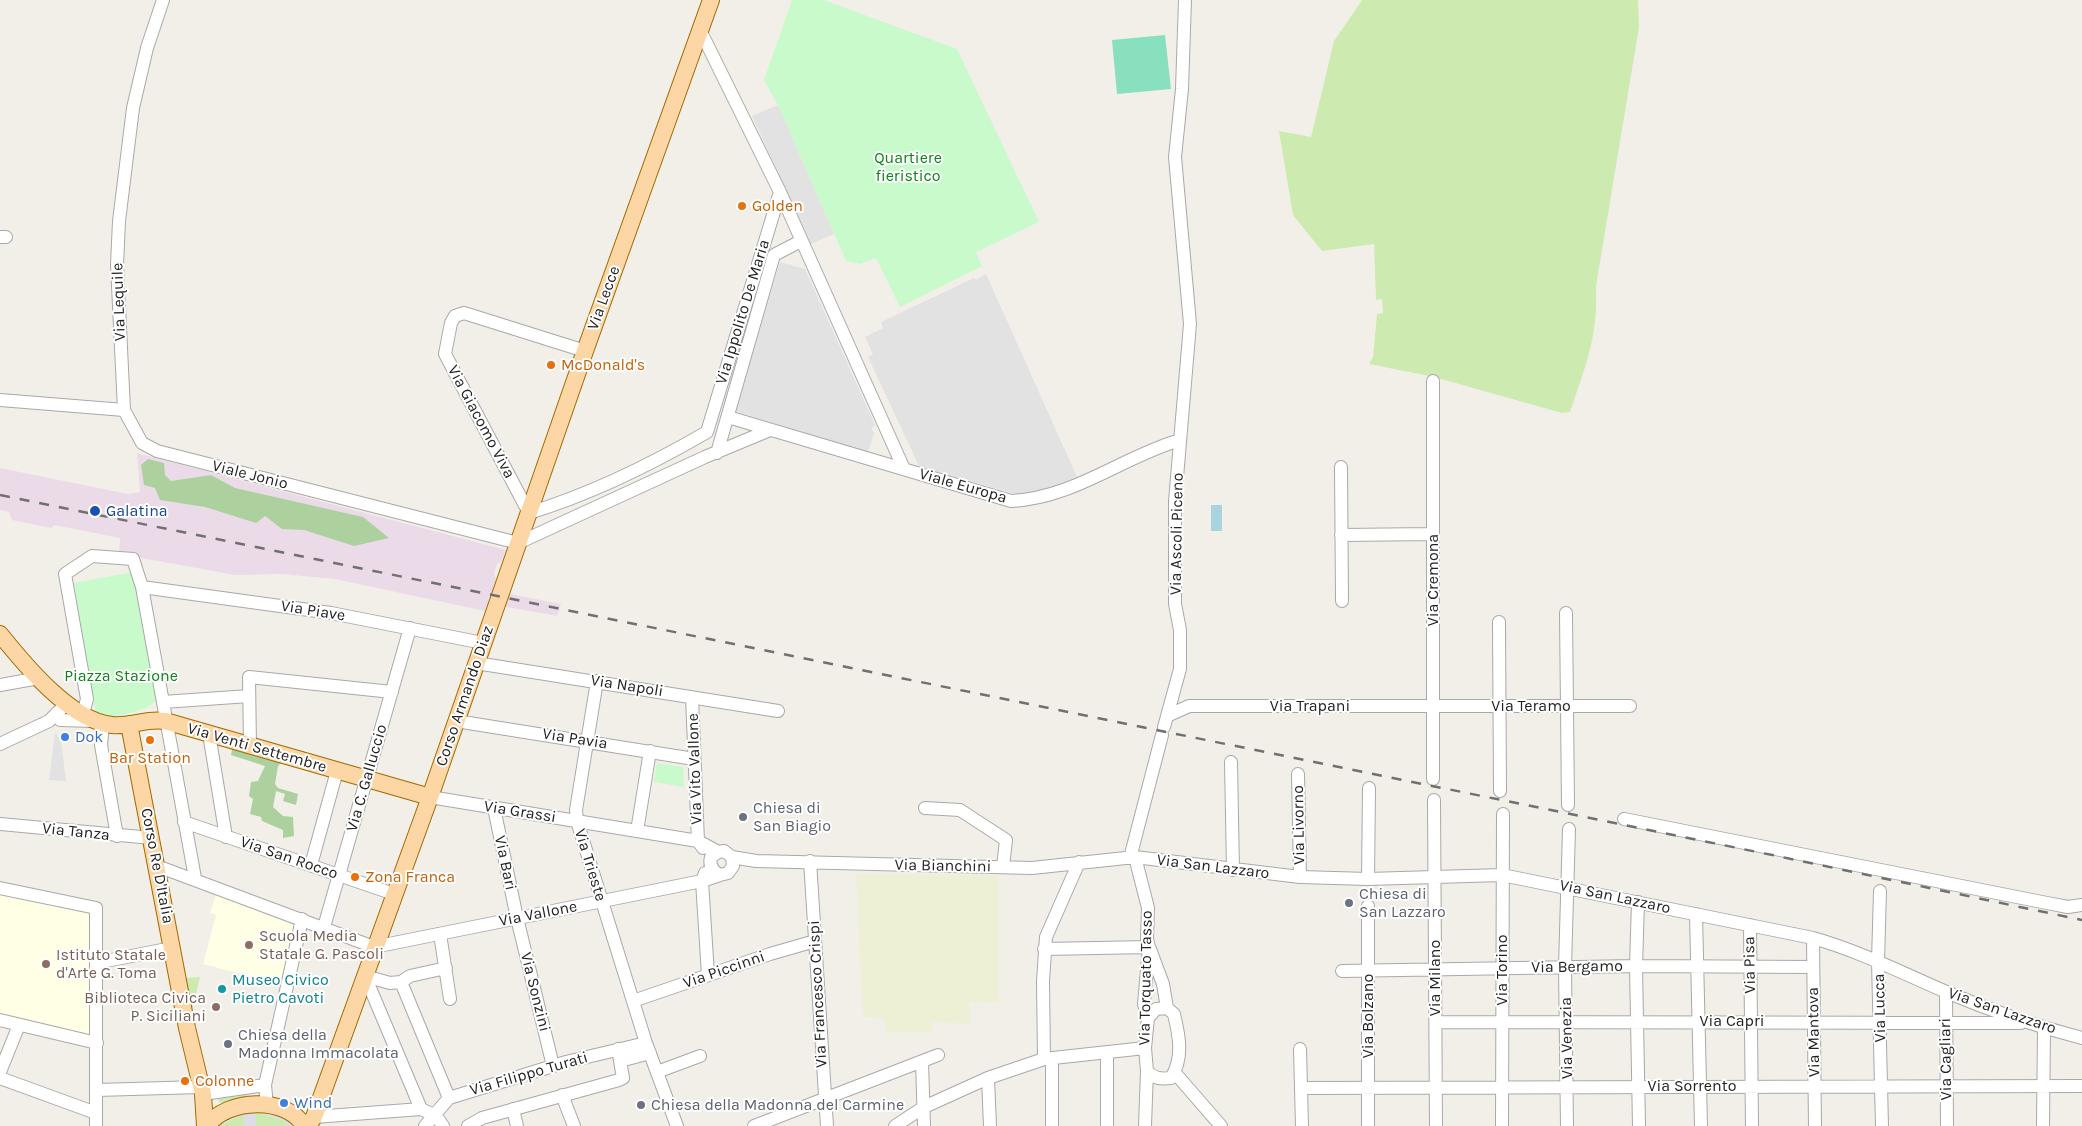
<!DOCTYPE html>
<style>
body{margin:0}
canvas{display:block;background:#f2efe9}
</style>
<canvas width="2082" height="1126"></canvas>
<script>
const ctx = document.querySelector('canvas').getContext('2d');
ctx.lineJoin = 'round';
function paint(path, color) { ctx.fillStyle = color; ctx.fill(path, 'evenodd'); }
function strokePath(path, color, width, dash) { ctx.strokeStyle = color; ctx.lineWidth = width; ctx.lineCap = dash ? 'butt' : 'round'; ctx.setLineDash(dash || []); ctx.stroke(path); }
function write(font, color, halo, rows, align = 'center') {
  ctx.font = font + ' Karla,sans-serif'; ctx.lineWidth = 4; ctx.setLineDash([]); ctx.textBaseline = 'middle'; ctx.strokeStyle = halo; ctx.fillStyle = color; for (const [text, x, y, turn = 0] of rows) {
    ctx.save(); ctx.translate(x, y); ctx.rotate((+turn || 0) * Math.PI / 180); ctx.textAlign = isNaN(turn) ? turn : align; if (halo) ctx.strokeText(text, 0, 0); ctx.fillText(text, 0, 0); ctx.restore();
  }
}
paint(new Path2D(`
 M137 453 506 550 501 562 497 564 494 574 497 581 493 588 495 591 561 604 557 616 502 606V603L489 601 485 611 335 579 282 574 235 575 119 554 120 538 54 525 51 528 12 520 9 512 0 510V468L128 494 140 492Z`), '#ebdbe8');
paint(new Path2D(`
 M0 894 91 914 92 1033 89 1036 0 1014Z
 M216 895 294 925 280 984 203 964 216 915 210 913Z`), '#ffffe5');
paint(new Path2D(`
 M856 874 999 875V1003L969 1002 970 1024 932 1022V1032H886L884 1018 863 1017Z`), '#eef0d5');
paint(new Path2D(`
 M1362 0H1638L1639 27 1596 286C1598 337 1586 365 1570 412L1562 413 1434 377 1369 364 1373 357 1377 314 1383 313 1382 299 1376 300 1374 244 1322 251 1293 215 1279 131 1311 137 1334 41Z
 M200 977 192 1011 186 978Z
 M247 1093V1099L221 1103 217 1099 218 1096Z
 M255 1112 286 1121V1126H256Z
 M244 1114V1126H217Z`), '#cdebb0');
paint(new Path2D(`
 M148 459 164 463 165 475 171 481 211 475 235 488 363 517 389 538 354 546 304 530 282 529 265 516 256 523 205 507 160 500 155 488 144 485 141 465Z
 M232 749 282 762 278 766 275 784 278 788 298 794 296 805 283 801 285 794 276 791 273 807 283 816 293 817 294 836 283 838V830L262 821 261 817 250 814 253 799 249 796 251 782 258 781 265 766 231 755Z`), '#add19e');
paint(new Path2D(`
 M792 0H824L957 49 1039 222 976 252 982 266 900 307 876 258 860 264 846 261 778 105 764 80Z
 M133 572 157 700C148 711 109 720 96 715L74 583Z
 M657 763 683 767 684 787 654 782Z`), '#c8facc');
paint(new Path2D(`
 M1165 35 1171 89 1117 94 1112 40Z`), '#88e0be');
paint(new Path2D(`
 M778 105 834 234 811 244 752 116Z
 M780 262 805 269 875 425 871 428 874 433 868 452 735 411Z
 M986 274 1077 477 1054 487 1019 495 919 466 868 357 873 354 865 337 883 328 881 322 974 278 976 280Z
 M55 733 61 740 66 781 49 780Z`), '#e2e2e2');
paint(new Path2D(`
 M244 1109 283 1116 293 1126H286V1121L256 1112V1126H244L243 1114 219 1124Z`), '#dddde8');
paint(new Path2D(`
 M1211 505H1222V531H1211Z`), '#aad3df');
const minor = new Path2D(`
 M163 0 147 48 133 108 119 221 117 265 124 410 142 443 157 451 518 543 705 457 770 430
 M700 30 780 192 904 469
 M0 237H6
 M585 351 464 313 455 316 451 323 445 354 529 513C591 494 652 464 707 432
 M0 400 124 410
 M728 417 1011 501C1074 498 1122 457 1180 440
 M707 432 780 192
 M717 453 774 255 801 241
 M1341 467 1342 601
 M1341 535 1433 534
 M142 587 331 613 483 643
 M1566 613 1568 805
 M1499 622 1500 791
 M476 663 778 711
 M597 681 576 810 577 821 646 1043 677 1126
 M0 685 39 678
 M692 697 698 841 703 848
 M163 702 249 696
 M83 714 87 699 65 574 92 556 133 559 142 587 195 878
 M1169 715 1189 706H1630
 M60 720 94 721
 M456 721 694 759
 M103 724 101 745 117 836
 M1164 727 1180 669V630L1175 604V501L1190 324 1175 157 1182 89 1185 0
 M209 734 226 837
 M0 744 49 721 67 703
 M250 746 249 677 392 692
 M1231 762 1233 870
 M1298 774 1300 877
 M1433 779V381
 M430 797 698 841 718 852
 M1434 800 1436 1126
 M494 808 517 918 553 1066
 M925 808 960 810 1006 840 1003 867
 M1624 819 2047 903 2068 907 2082 905
 M184 822 394 894
 M0 824 152 838
 M637 831 650 751
 M732 857 733 866 728 873 720 875C712 871 709 865 711 857L718 852 724 851 732 857 756 861 1032 868 1135 857 1300 877 1368 879 1502 875 1813 938C1859 951 1900 972 1944 991 1989 1010 2035 1026 2082 1038
 M1135 857 1148 908 1147 939 1149 947 1144 1004 1148 1018 1145 1048 1147 1071 1145 1126
 M1130 858 1162 735
 M810 861 827 1126
 M311 865 337 771
 M157 866 374 947 702 881 720 875
 M705 873 702 881 708 975
 M1368 879 1369 788
 M0 888 96 908V1126
 M1880 891 1878 961 1882 1126
 M1638 902 1636 966 1639 1126
 M1368 906V1126
 M1696 914 1701 1126
 M1750 925 1752 1126
 M324 927 410 628
 M440 934 450 999
 M1813 938 1815 1126
 M1044 949 1149 947
 M1150 949 1163 984 1167 1008
 M96 963 172 948
 M1342 971 1636 966 1813 967
 M365 976 421 1109
 M365 976 390 983 401 982 410 976 446 968
 M401 982 449 1098
 M1946 992 1947 1126
 M633 1001 770 954 815 941
 M0 1020 97 1043
 M1436 1022 2021 1023
 M1300 1049 1302 1126
 M1107 1053V1126
 M1044 1059 1043 981 1046 937 1079 862
 M1052 1060V1126
 M620 1061 650 1053
 M922 1062 924 1126
 M1147 1071C1154 1079 1161 1079 1171 1078 1184 1058 1179 1035 1174 1014L1167 1008 1156 1009 1148 1018
 M0 1072 19 1025
 M657 1072 700 1056
 M1175 1073 1221 1126
 M0 1078 96 1113
 M988 1078 990 1126
 M1302 1088 2082 1086
 M97 1090 200 1087
 M203 1094 265 1085
 M562 1095 574 1126
 M267 1106 265 1085 302 919
 M513 1109 517 1126
 M314 1117 421 1109 436 1116 443 1126
 M425 1126 449 1098 566 1062 646 1043
 M468 1126 482 1118 619 1080 623 1078 618 1049
 M754 1126 938 1055
 M895 1126 924 1107 988 1078 1044 1059 1145 1048
 M1502 1126 1503 814
 M1567 1126 1565 967 1569 829
 M2043 1126 2044 1028`);
const major = new Path2D(`
 M0 634C24 664 71 721 112 725 130 727 147 718 165 721L430 797
 M129 724 187 1028 203 1094 205 1126
 M207 1126C227 1098 287 1096 304 1126
 M308 1126 314 1117 430 797 585 351 711 0`);
strokePath(minor, '#a9a9a9', 14);
strokePath(major, '#a06b00', 18);
strokePath(minor, '#fff', 12);
strokePath(major, '#fcd6a4', 16);
strokePath(new Path2D(`
 M0 495 1777 856 2082 920`), '#707070', 2.5, [10, 10]);
for (const [x, y, r, color] of [
 [742,206,5,"#e8710a"],
 [551,365,5,"#e8710a"],
 [95,511,6,"#1a4fb4"],
 [65,737,5,"#3f7fe0"],
 [150,740,5,"#e8710a"],
 [743,817,5,"#6b7280"],
 [355,877,5,"#e8710a"],
 [1349,903,5,"#6b7280"],
 [249,945,5,"#8d6e63"],
 [46,964,5,"#8d6e63"],
 [222,989,5,"#0f9aa8"],
 [216,1007,5,"#8d6e63"],
 [228,1044,5,"#6b7280"],
 [185,1081,5,"#e8710a"],
 [284,1103,5,"#3f7fe0"],
 [641,1105,5,"#6b7280"]
]) { const dot = new Path2D(); dot.arc(x, y, r, 0, 2 * Math.PI); ctx.fillStyle = color; ctx.fill(dot); strokePath(dot, '#fff', 2); }
write('16px', '#0c8416', '#fff', [
 ["Quartiere",908,158],
 ["fieristico",908,176],
 ["Piazza Stazione",121,676]
]);
write('16px', '#c56008', '#fff', [
 ["Golden",752,206],
 ["McDonald's",561,365],
 ["Bar Station",150,758,"center"],
 ["Zona Franca",365,877],
 ["Colonne",195,1081]
], 'left');
write('16px', '#222', '#fff', [
 ["Via Lecce",604,298,-70],
 ["Via Lequile",119,302,-92],
 ["Via Ippolito De Maria",743,312,-73],
 ["Via Giacomo Viva",481,422,62],
 ["Viale Jonio",250,475,14],
 ["Viale Europa",963,486,16],
 ["Via Ascoli Piceno",1177,534,-89],
 ["Via Cremona",1433,580,-90],
 ["Via Piave",313,611,9],
 ["Via Napoli",627,686,9],
 ["Corso Armando Diaz",465,696,-71],
 ["Via Trapani",1310,706],
 ["Via Teramo",1531,706],
 ["Via Pavia",575,739,9],
 ["Via Venti Settembre",257,748,16],
 ["Via Vito Vallone",695,769,-92],
 ["Via C. Galluccio",367,778,-74],
 ["Via Grassi",520,812,9],
 ["Via Livorno",1299,825,-91],
 ["Via Tanza",76,832,6],
 ["Via San Rocco",289,858,19],
 ["Via Bari",505,863,78],
 ["Via Trieste",590,865,73],
 ["Corso Re D'Italia",157,866,79],
 ["Via Bianchini",943,866,1],
 ["Via San Lazzaro",1213,867,7],
 ["Via San Lazzaro",1615,897,12],
 ["Via Vallone",538,914,-11],
 ["Via Pisa",1750,965,-91],
 ["Via Bergamo",1577,967,-1],
 ["Via Piccinni",724,970,-19],
 ["Via Torino",1502,970,-90],
 ["Via Torquato Tasso",1146,978,-89],
 ["Via Milano",1435,978,-90],
 ["Via Sonzini",535,992,76],
 ["Via Francesco Crispi",818,994,-93],
 ["Via Lucca",1880,1008,-91],
 ["Via San Lazzaro",2002,1011,19],
 ["Via Bolzano",1368,1016,-90],
 ["Via Capri",1732,1021],
 ["Via Mantova",1814,1032,-91],
 ["Via Venezia",1567,1038,-91],
 ["Via Cagliari",1946,1059,-91],
 ["Via Filippo Turati",529,1074,-16],
 ["Via Sorrento",1692,1086]
]);
write('16px', '#164399', '#fff', [
 ["Galatina",106,511]
], 'left');
write('16px', '#366cbe', '#fff', [
 ["Dok",75,737],
 ["Wind",294,1103]
], 'left');
write('16px', '#5b616d', '#fff', [
 ["Chiesa di",753,808],
 ["San Biagio",753,826],
 ["Chiesa di",1359,894],
 ["San Lazzaro",1359,912],
 ["Chiesa della",238,1035],
 ["Madonna Immacolata",238,1053],
 ["Chiesa della Madonna del Carmine",651,1105]
], 'left');
write('16px', '#785e54', '#fff', [
 ["Scuola Media",259,936],
 ["Statale G. Pascoli",259,954],
 ["Istituto Statale",56,955],
 ["d'Arte G. Toma",56,973],
 ["Biblioteca Civica",206,998,"right"],
 ["P. Siciliani",206,1016,"right"]
], 'left');
write('16px', '#0d838f', '#fff', [
 ["Museo Civico",232,980],
 ["Pietro Cavoti",232,998]
], 'left');
</script>
